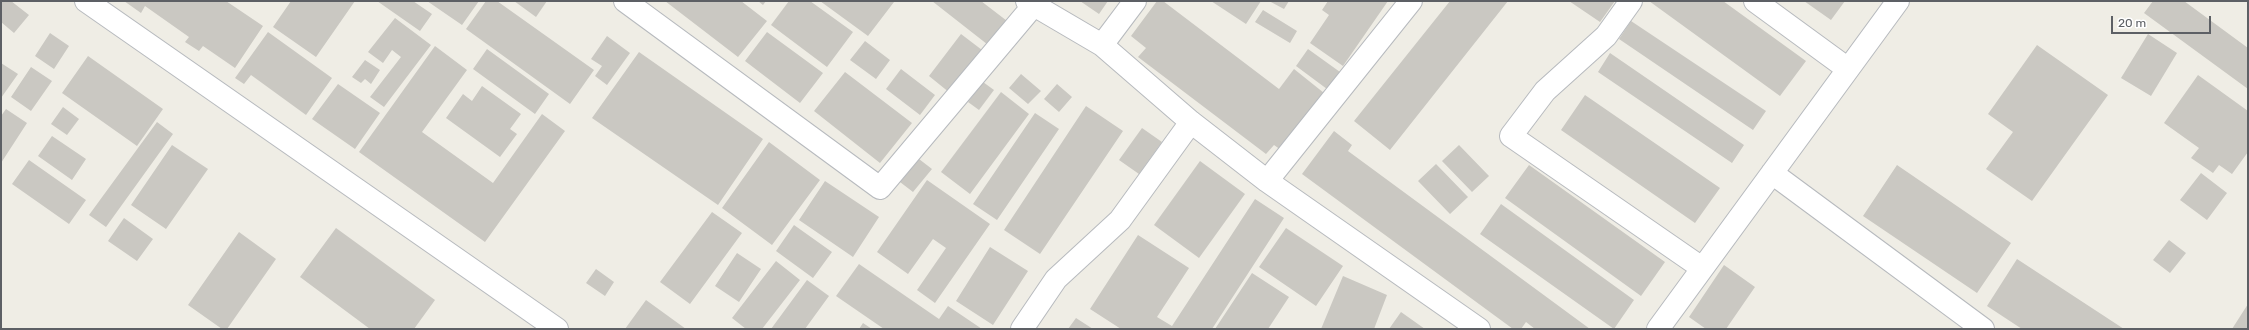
<!DOCTYPE html>
<style>
body{margin:0}
#map{position:relative;width:2249px;height:330px;overflow:hidden;background:#efede5;font-family:Rubik,sans-serif}
canvas{display:block}
.frame{position:absolute;inset:0;border:2px solid #5d6065;pointer-events:none}
.scale{position:absolute;left:2111px;top:16px;width:100px;height:18px;box-sizing:border-box;border:2px solid #5d6065;border-top:0;padding-left:5px;font-size:12px;line-height:14px;white-space:nowrap;color:#5d6065;-webkit-text-stroke:3px #fff;paint-order:stroke}
</style>
<div id="map">
<canvas width="2249" height="330"></canvas>
<div class="frame"></div>
<div class="scale">20 m</div>
</div>
<script>
const ctx = document.querySelector('canvas').getContext('2d');
ctx.lineJoin = 'round';
function paint(path, color) { ctx.fillStyle = color; ctx.fill(path, 'evenodd'); }
function strokePath(path, color, width, dash) { ctx.strokeStyle = color; ctx.lineWidth = width; ctx.lineCap = dash ? 'butt' : 'round'; ctx.setLineDash(dash || []); ctx.stroke(path); }
paint(new Path2D(`
 M1 1H11L29 15 14 33 1 22Z
 M124 1H226L263 26 235 68 203 46 199 51 185 42 189 37 145 6 141 13Z
 M291 1H355L316 57 273 27Z
 M377 1H413L432 14 420 31Z
 M427 1H479L462 25Z
 M486 1H497L594 70 570 104 466 29Z
 M514 1H547L536 17Z
 M665 1H741L767 21 738 57Z
 M758 1H766L763 5Z
 M789 1H810L853 32 827 67 771 25Z
 M820 1H893L894 2 868 36Z
 M932 1H981L1011 24 992 48Z
 M1080 1H1108L1099 14Z
 M1157 1H1163L1279 89 1294 69 1324 93 1281 150 1274 145 1266 154 1138 57 1146 48 1131 36Z
 M1211 1H1261L1246 24Z
 M1269 1H1289L1284 9Z
 M1328 1H1388L1343 66 1310 43 1329 15 1322 10Z
 M1450 1H1508L1390 150 1354 121Z
 M1569 1H1615L1600 22Z
 M1649 1H1723L1806 61 1780 96Z
 M1804 1H1845L1831 20Z
 M2153 1H2184L2248 48V89L2144 13Z
 M1263 10 1297 31 1290 43 1255 22Z
 M395 18 431 45 384 107 370 97 401 57 392 50 383 63 368 52Z
 M1631 21 1766 111 1753 130 1619 39Z
 M268 32 332 78 306 115 251 75 244 84 235 78Z
 M767 32 823 73 800 103 745 61Z
 M50 33 69 46 54 69 35 56Z
 M961 34 982 50 950 93 929 76Z
 M2148 34 2177 53 2151 96 2121 78Z
 M607 36 630 53 607 85 595 76 602 66 591 59Z
 M865 41 890 60 876 79 850 60Z
 M2037 45 2108 95 2032 201 1986 169 2013 132 1988 114Z
 M435 46 467 70 422 132 493 183 542 114 565 131 485 242 359 152Z
 M487 49 549 94 535 114 473 69Z
 M1308 49 1340 72 1327 89 1296 66Z
 M639 52 763 139 718 205 592 118Z
 M1610 53 1744 145 1732 163 1598 72Z
 M88 56 163 109 137 146 62 93Z
 M365 60 380 70 371 84 365 79 361 83 352 77Z
 M1 63 18 74 1 98Z
 M31 67 52 81 31 111 11 97Z
 M901 69 935 95 920 115 886 89Z
 M845 72 912 123 880 163 814 111Z
 M1021 74 1041 91 1028 104 1009 88Z
 M2198 75 2248 111V152L2232 174 2219 165 2213 173 2191 158 2199 148 2164 123Z
 M983 82 994 90 979 110 968 102Z
 M338 84 380 113 355 149 312 119Z
 M1057 84 1072 97 1059 112 1044 99Z
 M482 86 521 114 510 129 517 134 500 157 446 118 463 94 472 101Z
 M1001 92 1029 114 970 194 941 172Z
 M1585 95 1720 188 1695 223 1561 130Z
 M1086 106 1123 131 1040 254 1004 230Z
 M63 107 79 119 67 135 51 124Z
 M6 109 27 123 1 163V116Z
 M1035 113 1059 129 997 220 973 204Z
 M157 122 173 134 106 227 89 215Z
 M1142 128 1162 142 1139 174 1119 160Z
 M1334 131 1352 145 1348 151 1590 329H1535L1526 322 1521 329H1513L1302 174Z
 M52 136 86 159 72 180 38 156Z
 M769 142 820 180 772 245 722 208Z
 M172 145 208 169 166 229 131 205Z
 M1459 145 1489 176 1472 192 1442 161Z
 M919 159 932 169 913 192 900 182Z
 M29 160 86 200 69 224 12 184Z
 M1200 161 1245 194 1199 258 1154 225Z
 M1436 164 1468 197 1450 214 1418 181Z
 M1529 165 1665 262 1641 296 1505 198Z
 M1897 165 2011 243 1977 293 1863 216Z
 M2201 173 2227 193 2207 220 2180 200Z
 M927 180 990 224 935 303 917 290 946 248 933 239 908 274 877 252Z
 M825 181 879 217 853 257 799 220Z
 M1255 199 1284 218 1212 329H1121L1090 309 1138 235 1189 268 1157 317 1172 326Z
 M1501 204 1634 300 1614 329 1480 234Z
 M712 212 742 233 690 304 660 282Z
 M124 218 153 239 137 261 108 241Z
 M794 225 832 252 813 278 776 251Z
 M336 228 435 300 414 329H370L300 277Z
 M1286 228 1343 266 1316 306 1259 267Z
 M239 232 276 259 227 329H222L188 305Z
 M2169 240 2186 253 2170 273 2153 260Z
 M990 247 1028 271 993 325 956 301Z
 M737 253 761 269 739 302 715 286Z
 M2017 259 2124 329H2022L1987 306Z
 M776 261 800 280 762 329H746L732 318Z
 M859 264 939 319 948 306 982 329H884L836 296Z
 M1724 265 1755 287 1726 329H1706L1689 317Z
 M596 269 614 282 605 296 586 283Z
 M1252 273 1289 297 1268 329H1215Z
 M1343 276 1387 295 1374 329H1321Z
 M807 280 829 296 805 329H771Z
 M646 300 686 329H625Z
 M2248 304V329H2232Z
 M1401 312 1425 329H1389Z
 M1076 318 1093 329H1068Z
 M863 323 872 329H859Z`), '#cac8c2');
const minor = new Path2D(`
 M86 1 557 329
 M625 1 880 188 1033 6
 M1027 1 1102 45 1191 122 1267 181 1479 329
 M1631 1 1606 36 1545 91 1511 136 1702 268
 M1755 1 1848 69
 M1102 45 1135 1
 M1772 173 1983 329
 M1267 181 1411 1
 M1022 329 1056 279 1120 220 1191 122
 M1658 329 1898 1`);
strokePath(minor, '#b7babe', 24);
strokePath(minor, '#fff', 22);
</script>
